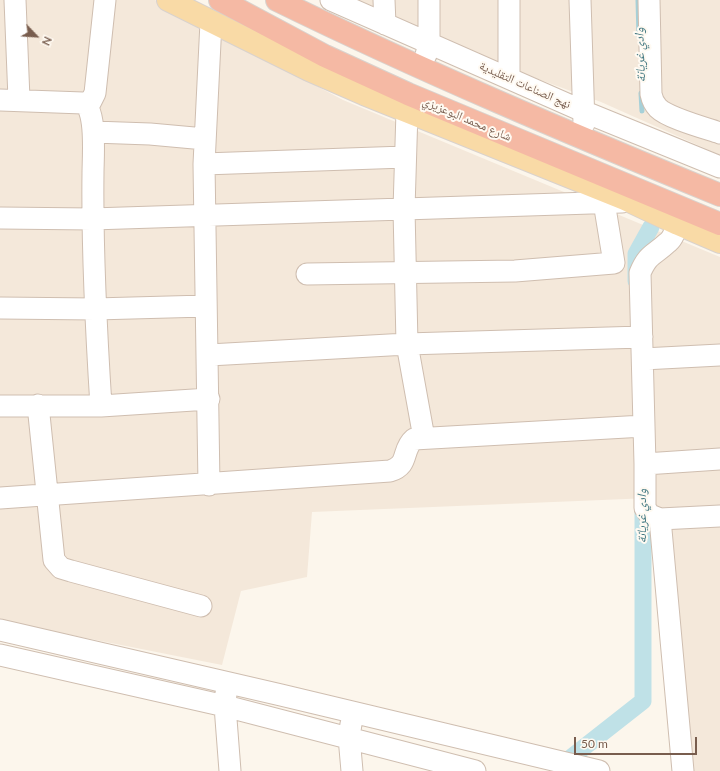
<!DOCTYPE html>
<meta charset="utf-8">
<style>
body{margin:0}
#map{position:relative;width:720px;height:771px;overflow:hidden;background:#fcf6ec;font-family:Lato,sans-serif}
canvas{display:block}
.north{position:absolute;left:16px;top:16px;width:40px;height:40px;-webkit-text-stroke:3px #fffaf2;paint-order:stroke;rotate:115deg;font-size:11px;font-weight:700;line-height:16px;text-align:center;color:#785d4e}
.north::after{content:'';display:block;margin:auto;width:14px;height:18px;background:#785d4e;clip-path:polygon(50% 0,100% 100%,50% 72%,0 100%)}
.scale{position:absolute;left:574px;top:737px;width:123px;height:18px;box-sizing:border-box;border:2px solid #785d4e;border-top:0;padding-left:5px;font-size:12px;line-height:14px;white-space:nowrap;color:#785d4e;-webkit-text-stroke:3px #fffaf2;paint-order:stroke}
</style>
<div id="map">
<canvas width="720" height="771"></canvas>
<div class="north">N</div>
<div class="scale">50 m</div>
</div>
<script>
const ctx = document.querySelector('canvas').getContext('2d');
ctx.lineJoin = 'round';
function paint(path, color) { ctx.fillStyle = color; ctx.fill(path, 'evenodd'); }
function strokePath(path, color, width, dash) { ctx.strokeStyle = color; ctx.lineWidth = width; ctx.lineCap = dash ? 'butt' : 'round'; ctx.setLineDash(dash || []); ctx.stroke(path); }
function write(font, color, halo, rows, align = 'center') {
  ctx.font = font + ' Lato,"Noto Naskh Arabic",sans-serif'; ctx.lineWidth = 4; ctx.setLineDash([]); ctx.textBaseline = 'middle'; ctx.strokeStyle = halo; ctx.fillStyle = color; for (const [text, x, y, turn = 0] of rows) {
    ctx.save(); ctx.translate(x, y); ctx.rotate((+turn || 0) * Math.PI / 180); ctx.textAlign = isNaN(turn) ? turn : align; if (halo) ctx.strokeText(text, 0, 0); ctx.fillText(text, 0, 0); ctx.restore();
  }
}
paint(new Path2D(`
 M0 0H155L343 100 720 257V771H680L650 498 312 512 307 577 241 591 222 665 0 621Z
 M321 0H720V155L601 102Z`), '#f4e8da');
strokePath(new Path2D(`
 M638 0 639 37
 M641 93 642 111`), '#a6d0d8', 5);
strokePath(new Path2D(`
 M636 281V254L651 227
 M559 767 643 701V499`), '#bfe1e7', 17);
const minor = new Path2D(`
 M15 0 19 99
 M331 0 585 112 720 167
 M384 0 385 24
 M509 0V78
 M580 0 584 124
 M649 0 651 94C652 99 654 104 658 108 668 118 705 128 720 133
 M426 55 429 43V0
 M0 100 83 103C97 108 93 159 93 173 92 251 96 328 101 406
 M88 107 95 93 105 0
 M407 111 404 209 407 344 424 438
 M93 132 150 134 205 139
 M204 164 405 157
 M0 218 92 219 622 202 628 195
 M307 274 515 271 614 263 604 202
 M0 308 95 309 206 306
 M209 355 407 344 642 337
 M643 359 720 355
 M38 405 54 560 61 568 71 571 201 606
 M0 406H101L209 399
 M645 464 640 273C648 254 653 256 667 243 673 239 675 231 678 224
 M209 485 204 164 211 22
 M0 498 390 471C410 465 401 450 414 439L644 426
 M660 519 650 515 645 508V464L720 459
 M0 630 281 695 599 771
 M0 655 225 706 475 771
 M226 693 225 706 230 771
 M351 724 349 737 352 771
 M683 771 660 519 720 516`);
const major = new Path2D(`
 M168 0 309 70 364 94 625 199 678 224 720 242`);
const highway = new Path2D(`
 M220 0 325 56 408 94 720 224
 M277 0C422 71 571 134 720 195`);
strokePath(minor, '#cfbeb0', 23);
strokePath(major, '#d9d2cd', 24);
strokePath(highway, '#d9d2cd', 24);
strokePath(minor, '#fff', 21);
strokePath(major, '#f9daa6', 22);
strokePath(highway, '#f5b9a4', 22);
write('12px', '#785d4e', '#fffaf2', [
 ["نهج الصناعات التقليدية",525,85,24],
 ["شارع محمد البوعزيزي",467,119,23]
]);
write('italic 13px', '#447983', '#fffaf2', [
 ["وادي غريانة",640,55,-92],
 ["وادي غريانة",642,516,-90]
]);
</script>
